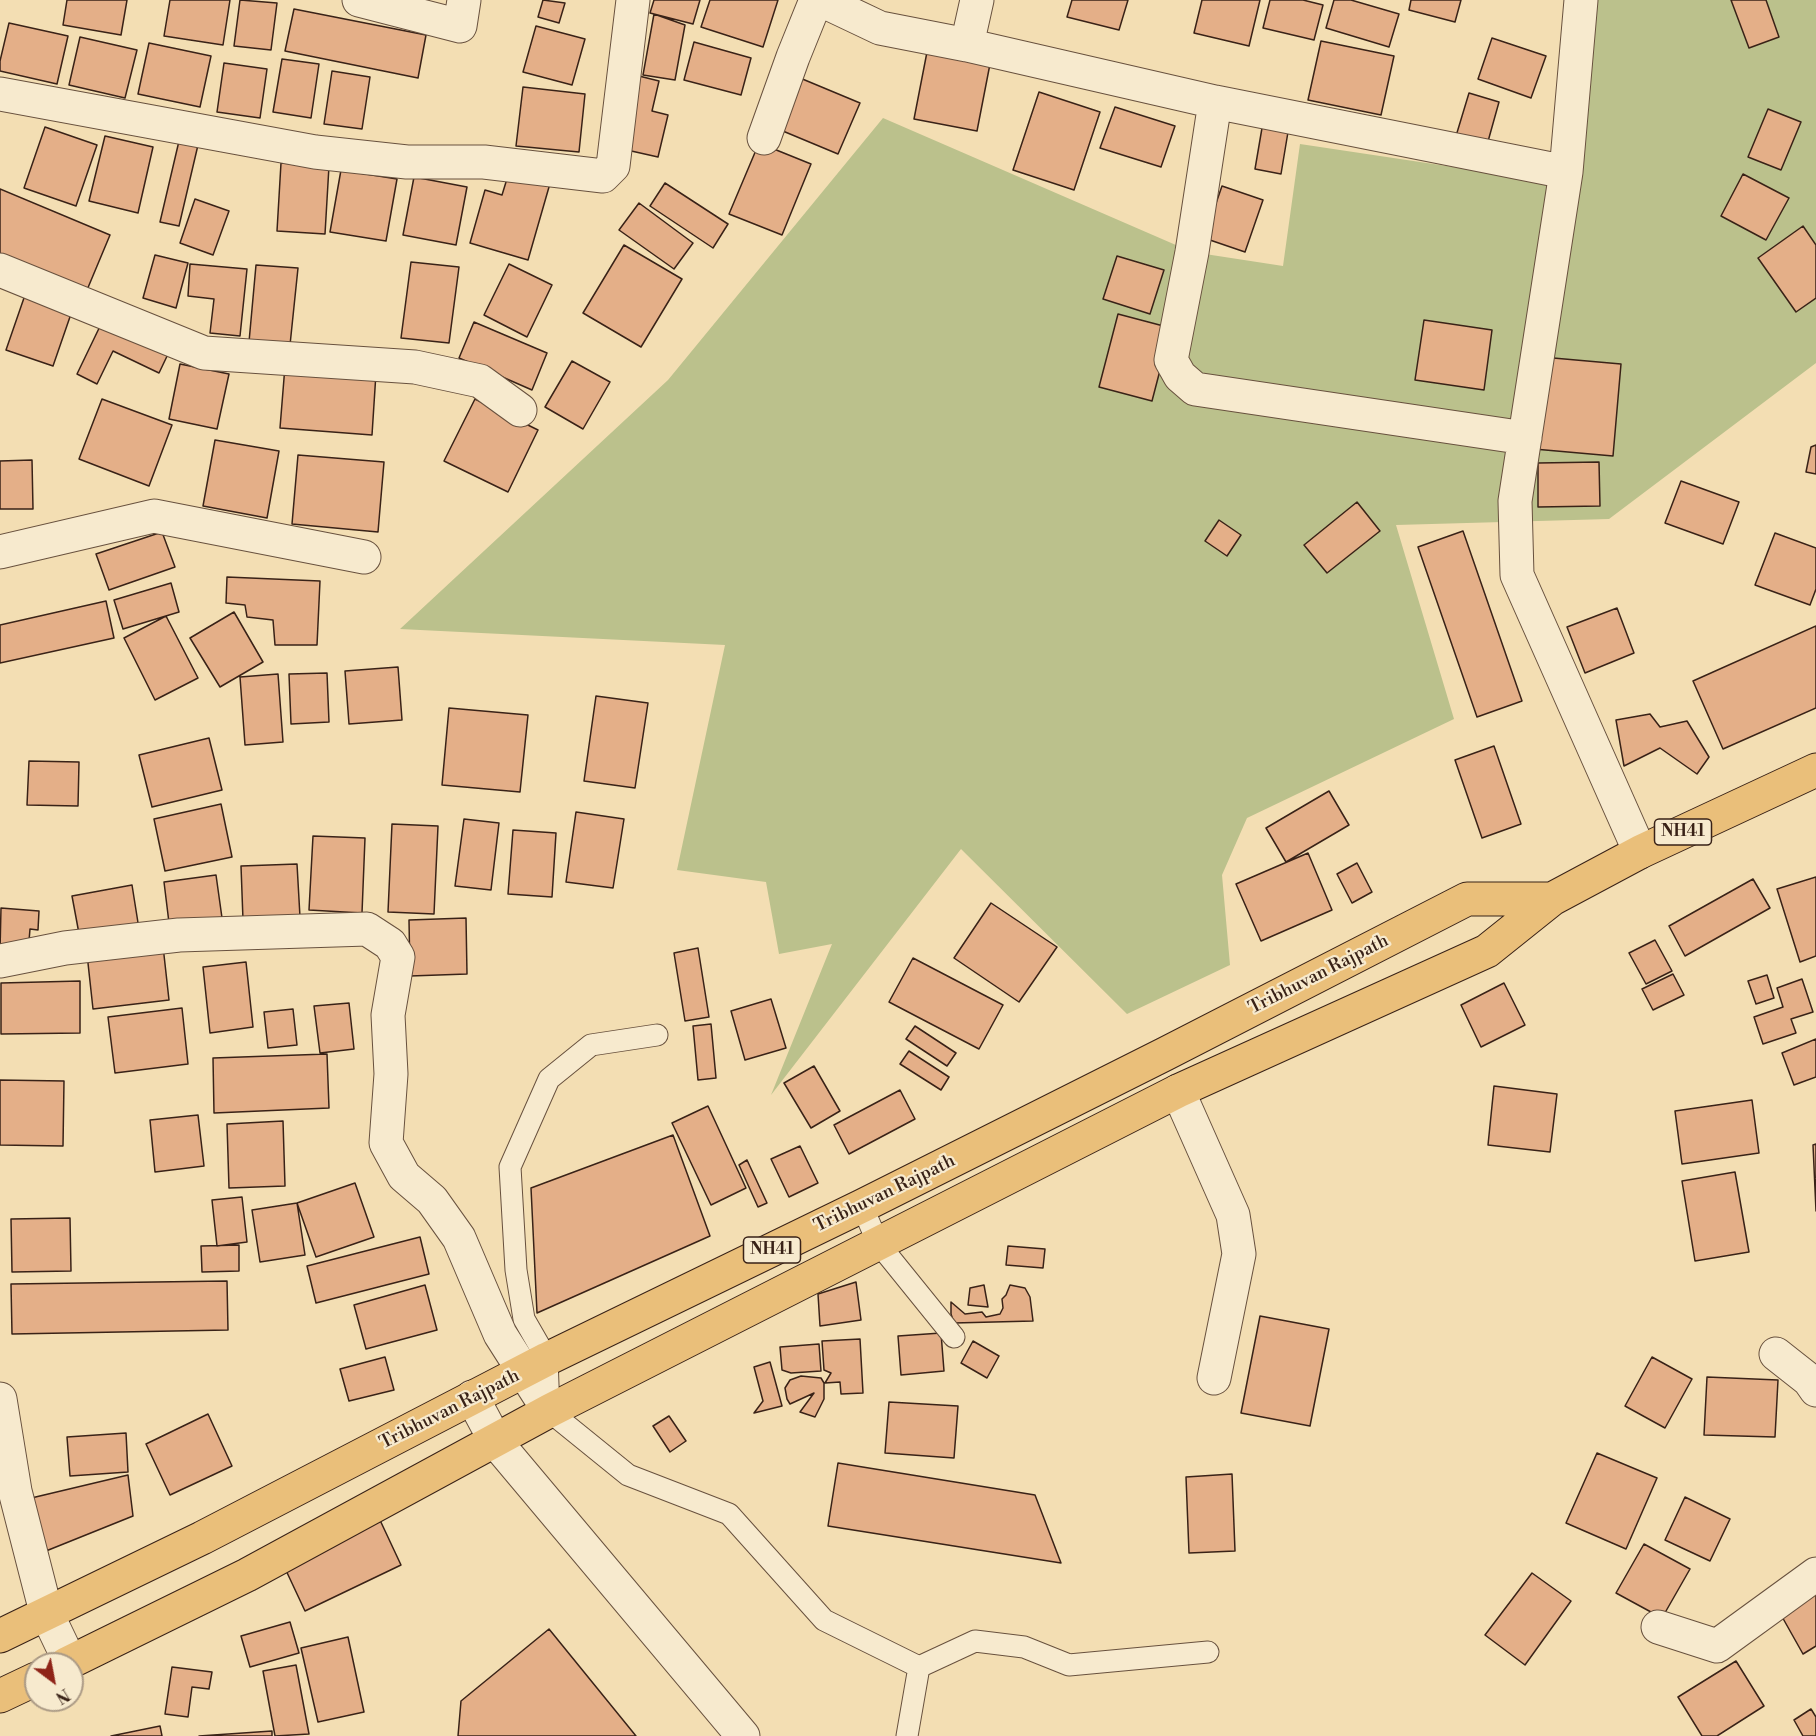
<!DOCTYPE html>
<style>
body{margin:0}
#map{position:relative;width:1816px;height:1736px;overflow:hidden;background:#f3deb3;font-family:"Libre Bodoni",serif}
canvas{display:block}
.north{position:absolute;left:24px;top:1652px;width:60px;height:60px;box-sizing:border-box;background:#f7eace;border:2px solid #ab9a85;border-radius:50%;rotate:148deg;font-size:16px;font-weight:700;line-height:24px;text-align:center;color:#392217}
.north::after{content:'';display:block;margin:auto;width:21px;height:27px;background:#8f2418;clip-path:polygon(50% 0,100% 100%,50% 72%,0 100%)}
</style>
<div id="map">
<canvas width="1816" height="1736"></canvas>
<div class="north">N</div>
</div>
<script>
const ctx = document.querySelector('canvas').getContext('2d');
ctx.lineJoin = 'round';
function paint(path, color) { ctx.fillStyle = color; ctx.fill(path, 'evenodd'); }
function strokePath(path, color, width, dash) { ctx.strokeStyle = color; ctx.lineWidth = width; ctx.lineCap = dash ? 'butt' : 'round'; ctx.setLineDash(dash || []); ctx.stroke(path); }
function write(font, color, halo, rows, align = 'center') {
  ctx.font = font + ' "Libre Bodoni",serif'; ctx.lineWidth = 4.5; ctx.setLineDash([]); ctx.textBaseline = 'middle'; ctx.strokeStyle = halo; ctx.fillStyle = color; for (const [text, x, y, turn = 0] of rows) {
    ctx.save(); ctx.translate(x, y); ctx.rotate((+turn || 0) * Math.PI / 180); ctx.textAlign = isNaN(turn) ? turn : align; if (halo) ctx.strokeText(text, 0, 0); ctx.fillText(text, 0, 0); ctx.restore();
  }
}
paint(new Path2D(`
 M1591 0H1816V363L1609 519 1396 525 1454 719 1247 818 1222 875 1230 965 1127 1014 961 849 771 1095 832 944 779 954 766 882 677 870 725 645 400 629 668 380 883 118 1192 252 1283 266 1300 144 1580 186Z`), '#bbc18c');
const building = new Path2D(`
 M67 0H127L121 35 63 25Z
 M170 0H230L223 45 164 36Z
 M240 0 277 3 271 50 234 46Z
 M543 0 565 3 559 23 538 17Z
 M654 0H700L693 24 650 13Z
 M710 0H778L763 47 701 27Z
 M1072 0H1128L1119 30 1067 17Z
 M1202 0H1260L1249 46 1194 33Z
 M1270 0H1303L1323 5 1314 40 1263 28Z
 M1334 0H1351L1399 14 1389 47 1326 28Z
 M1411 0H1461L1455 22 1409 10Z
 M1731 0H1766L1779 37 1749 48Z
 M294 9 426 35 418 78 285 51Z
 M654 14 685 25 675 80 643 75Z
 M9 23 68 36 57 84 0 71V61Z
 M536 26 585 39 572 85 523 72Z
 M80 37 137 50 125 98 69 85Z
 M1492 38 1546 56 1531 98 1478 79Z
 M1321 41 1394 56 1381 115 1308 100Z
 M694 42 751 58 741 95 684 80Z
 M149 43 211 56 200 107 138 94Z
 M927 52 990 64 977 131 914 119Z
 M282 59 319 64 311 118 273 112Z
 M224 63 267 69 260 118 217 112Z
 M332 71 370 77 362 129 324 124Z
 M635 75 659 81 652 111 668 115 658 157 618 148Z
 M800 78 860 103 838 154 778 129Z
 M523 87 585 94 579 152 516 146Z
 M1039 92 1100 112 1074 190 1013 170Z
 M1469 93 1499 102 1487 145 1456 136Z
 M1115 107 1175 126 1161 167 1100 148Z
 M1768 109 1801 122 1781 170 1748 157Z
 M45 127 97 145 76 206 24 188Z
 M1262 128 1288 132 1281 174 1255 169Z
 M105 136 153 147 138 213 89 201Z
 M179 141 198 145 179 226 160 222Z
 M759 143 811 164 782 235 729 214Z
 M281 163 329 166 325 234 277 231Z
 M510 169 551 180 528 260 470 243 485 190 502 195Z
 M341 170 397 179 386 241 330 232Z
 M1743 174 1789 198 1766 240 1721 216Z
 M414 177 467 187 456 245 403 235Z
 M665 183 728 224 713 248 650 206Z
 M1222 186 1263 200 1245 252 1204 238Z
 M0 189 110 235 87 290 0 254Z
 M195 199 229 211 213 255 180 243Z
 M639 203 693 243 674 269 619 230Z
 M1803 226 1816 245V298L1796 312 1758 258Z
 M624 245 682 279 641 347 583 313Z
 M155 255 188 263 176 308 143 298Z
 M1117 256 1164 270 1150 314 1103 299Z
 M411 262 459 267 449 343 401 338Z
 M190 264 247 269 240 336 210 333 214 299 188 296Z
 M509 264 552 285 527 337 484 315Z
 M256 265 298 268 290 345 249 342Z
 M25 295 72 311 53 366 6 350Z
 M1118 314 1171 328 1152 401 1099 387Z
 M103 320 169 352 159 373 113 351 97 384 77 374Z
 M1424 320 1492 330 1484 390 1415 380Z
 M474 322 547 353 532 390 459 358Z
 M1542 357 1621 364 1613 456 1534 449Z
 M572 361 610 382 583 429 545 407Z
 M180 364 229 374 217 429 169 419Z
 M285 366 376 373 372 435 280 428Z
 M102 399 172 425 149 486 79 459Z
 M475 399 538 430 508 492 444 461Z
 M215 440 279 451 267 518 203 506Z
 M1816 445V474L1806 472 1811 447Z
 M298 455 384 462 378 532 292 524Z
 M32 460 33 509H0V461Z
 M1599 462 1600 506 1538 507V463Z
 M1681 481 1739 502 1723 544 1665 523Z
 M1357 502 1380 531 1327 573 1304 545Z
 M1219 520 1241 535 1227 556 1205 541Z
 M1463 531 1522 701 1477 717 1418 547Z
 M162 532 175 567 109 590 96 554Z
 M1775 533 1816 548V589L1810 605 1755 585Z
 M227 577 320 581 317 645H275L273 620 247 617 245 605 226 603Z
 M171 583 179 612 123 629 114 600Z
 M106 601 114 638 0 663V625Z
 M1617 608 1634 653 1585 673 1567 627Z
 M234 612 263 662 220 687 190 638Z
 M166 616 198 678 155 700 124 638Z
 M1816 626V708L1723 749 1693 681Z
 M398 667 402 720 349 724 345 671Z
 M327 673 329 722 291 724 289 674Z
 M278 674 283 742 245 745 240 677Z
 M596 696 648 703 635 788 584 781Z
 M449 708 528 715 520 792 442 785Z
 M1650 714 1660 727 1687 721 1709 757 1697 774 1660 748 1624 766 1616 720Z
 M209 738 222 790 152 807 139 755Z
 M1494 746 1521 824 1482 838 1455 760Z
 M29 761 79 762 78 806 27 805Z
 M1329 791 1349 825 1286 862 1266 828Z
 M221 804 232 857 165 871 154 819Z
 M576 812 624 819 613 888 566 882Z
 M464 819 499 823 491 890 455 886Z
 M392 824 438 826 434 914 388 912Z
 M513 830 556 833 552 897 508 894Z
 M313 836 365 838 362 913 309 910Z
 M1308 853 1332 910 1261 941 1236 884Z
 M1357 863 1372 892 1352 903 1337 874Z
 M297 864 300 917 243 920 241 866Z
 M216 875 223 925 170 931 164 882Z
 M1816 877V956L1800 962 1777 889Z
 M1753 879 1770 908 1685 956 1669 926Z
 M132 885 139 929 80 939 72 896Z
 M991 903 1057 947 1019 1002 954 958Z
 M1 908 39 911 38 930 30 929 28 953 0 951Z
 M466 918 467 974 410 976 409 920Z
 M1655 940 1672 971 1646 984 1629 953Z
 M163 946 169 1000 93 1009 87 954Z
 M698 948 709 1017 685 1021 674 953Z
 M913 958 1003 1005 979 1049 889 1002Z
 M246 962 253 1027 210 1033 203 967Z
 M1673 974 1684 995 1653 1010 1642 989Z
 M1767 975 1774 998 1756 1004 1748 981Z
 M1802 979 1813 1012 1791 1019 1796 1033 1763 1044 1754 1017 1783 1007 1777 988Z
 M80 981V1033L1 1034V983Z
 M1504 983 1525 1025 1481 1047 1461 1005Z
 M771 999 786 1048 745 1060 731 1011Z
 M349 1003 354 1049 320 1053 314 1006Z
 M182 1008 188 1064 115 1073 108 1017Z
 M293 1009 297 1045 268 1048 264 1012Z
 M711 1024 716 1078 698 1080 693 1026Z
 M915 1026 956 1053 947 1066 906 1039Z
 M1816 1039V1077L1794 1085 1782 1053Z
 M909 1051 949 1077 941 1090 900 1064Z
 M327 1054 329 1108 214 1113 213 1058Z
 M814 1066 840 1111 811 1128 784 1083Z
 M0 1080 64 1081 63 1146 0 1145Z
 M1494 1086 1557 1094 1550 1152 1488 1145Z
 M900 1090 915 1119 849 1154 834 1125Z
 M1752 1100 1759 1153 1682 1164 1675 1111Z
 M708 1106 746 1188 711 1205 672 1123Z
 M198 1115 204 1166 155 1172 150 1120Z
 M283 1121 285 1186 229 1188 227 1124Z
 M673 1135 710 1236 537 1313 531 1188Z
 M1816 1144V1211L1813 1145Z
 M800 1146 818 1183 789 1197 771 1159Z
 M747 1160 767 1203 758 1207 739 1165Z
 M1735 1172 1749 1252 1695 1261 1682 1181Z
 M355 1183 374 1237 316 1257 297 1203Z
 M242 1197 247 1242 217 1246 212 1200Z
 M297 1203 305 1255 260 1262 252 1210Z
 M70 1218 71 1271 12 1272 11 1219Z
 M420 1237 429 1274 316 1303 307 1266Z
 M239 1245V1271L202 1272 201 1246Z
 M1008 1246 1045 1249 1043 1268 1006 1265Z
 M227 1281 228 1330 12 1334 11 1284Z
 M856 1282 861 1320 820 1326 818 1294Z
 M425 1285 437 1330 366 1349 354 1305Z
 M984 1285 988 1307 968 1305 970 1288Z
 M1010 1285 1025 1288 1030 1297 1033 1321 954 1323 951 1314V1302L965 1314 982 1312 986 1317 1000 1314 1003 1308 1002 1299 1006 1295Z
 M1260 1316 1329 1329 1310 1426 1241 1413Z
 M941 1333 944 1371 901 1375 898 1336Z
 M860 1339 863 1393 841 1394 840 1382 825 1383 831 1373 824 1370 822 1341Z
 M973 1341 999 1356 987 1378 961 1363Z
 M819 1344 821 1371 791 1373 782 1370 780 1347Z
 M385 1357 394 1390 349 1401 340 1369Z
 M1652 1357 1692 1379 1665 1428 1625 1406Z
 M770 1362 782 1406 754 1413 763 1401 754 1367Z
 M801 1376 821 1378 824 1383V1399L815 1417 800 1412 814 1393 790 1404 787 1399 785 1388 790 1380Z
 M1707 1377 1778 1380 1775 1437 1704 1435Z
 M889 1402 958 1406 954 1458 885 1453Z
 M208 1414 232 1466 170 1495 146 1444Z
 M669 1416 686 1441 670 1452 653 1426Z
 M126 1433 128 1472 70 1476 67 1437Z
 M1597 1453 1657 1478 1626 1549 1566 1523Z
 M838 1463 1035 1495 1061 1563 828 1526Z
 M1232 1474 1235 1551 1189 1553 1186 1477Z
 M128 1475 133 1516 41 1553 23 1500Z
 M1685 1497 1730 1519 1710 1561 1665 1540Z
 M379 1518 401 1565 305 1611 283 1564Z
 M1644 1544 1690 1569 1662 1618 1616 1593Z
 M1532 1573 1571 1601 1525 1665 1485 1635Z
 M1816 1583V1646L1803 1654 1776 1606Z
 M290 1622 299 1653 250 1667 241 1636Z
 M549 1629 636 1736H458L461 1701Z
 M348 1637 364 1712 318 1722 301 1648Z
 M1736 1661 1764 1706 1717 1736H1702L1678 1697Z
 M296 1665 309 1734 275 1736 263 1671Z
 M172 1667 212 1672 209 1689 192 1687 188 1717 165 1714Z
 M1811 1709 1816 1717V1736H1803L1794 1720Z
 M160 1726 162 1736H111Z
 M272 1731V1736H199Z`);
paint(building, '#e4af88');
strokePath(building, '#392217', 1.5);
const lane = new Path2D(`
 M657 1035 591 1045 549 1079 510 1167 516 1270 524 1319 547 1359 549 1411 628 1475 729 1514 824 1620 919 1667 907 1736
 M862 1206 878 1243 954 1337
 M919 1667 975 1641 1024 1647 1069 1665 1208 1652`);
const street = new Path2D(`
 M359 0 460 26 464 0
 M821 0 880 28 967 45 1215 102 1566 172
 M1581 0 1566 172 1515 501 1517 575 1640 852
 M967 45 977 0
 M0 94 315 152 407 162H484L603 176 613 166 633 0
 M1215 102 1192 252 1171 360 1180 376 1195 389 1525 438
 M764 138 793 57 816 0
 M0 270 204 353 415 367 480 381 520 410
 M0 552 154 516 364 557
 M0 961 65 948 179 935 367 929 390 944 398 957 388 1015 391 1074 386 1143 404 1176 432 1200 459 1238 500 1334 549 1411
 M1178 1091 1233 1215 1239 1254 1214 1378
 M1776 1354 1809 1380 1816 1390
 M472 1397 496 1442 743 1736
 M0 1399 15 1491 46 1612 70 1662
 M1658 1627 1717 1646 1816 1574`);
const highway = new Path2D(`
 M0 1636 202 1538 547 1359 862 1206 1165 1054 1467 899H1552
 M66 1664 247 1575 549 1411 1178 1091 1487 951 1552 899 1640 852 1816 770
 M0 1696 36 1679`);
strokePath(lane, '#68513e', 23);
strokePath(street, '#68513e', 35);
strokePath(highway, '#392217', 35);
strokePath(lane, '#f7eace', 21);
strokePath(street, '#f7eace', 33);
strokePath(highway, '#eabf7a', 33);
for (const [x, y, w] of [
 [1683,832,57],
 [772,1250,57]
]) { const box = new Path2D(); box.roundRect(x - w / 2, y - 13, w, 26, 4.5); ctx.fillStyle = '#f7eace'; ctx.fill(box); strokePath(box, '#392217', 1.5); }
write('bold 16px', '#392217', null, [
 ["NH41",1683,832],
 ["NH41",772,1250]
]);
write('18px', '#392217', '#f7eace', [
 ["Tribhuvan Rajpath",1319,975,-27],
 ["Tribhuvan Rajpath",885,1194,-26],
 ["Tribhuvan Rajpath",450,1410,-27]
]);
</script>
